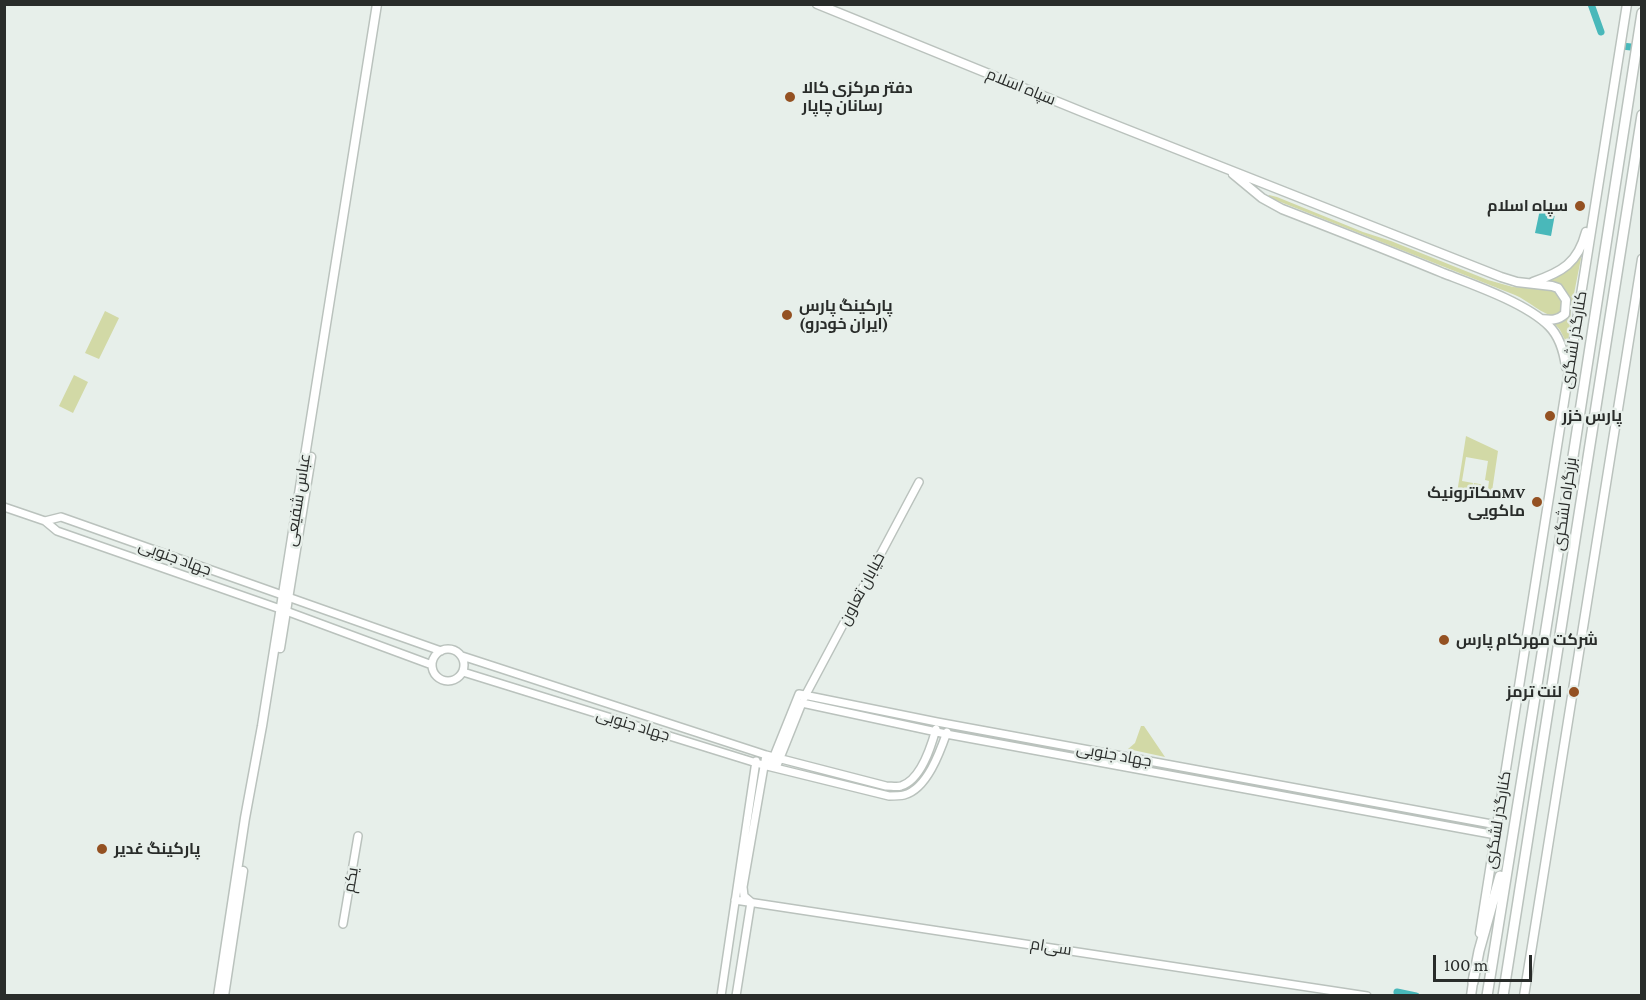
<!DOCTYPE html>
<meta charset="utf-8">
<style>
body{margin:0}
#map{position:relative;width:1646px;height:1000px;overflow:hidden;background:#e7efea;font-family:"Crimson Pro",serif}
canvas{display:block}
.frame{position:absolute;inset:0;border:6px solid #292c2a;pointer-events:none}
.scale{position:absolute;left:1433px;top:955px;width:99px;height:27px;box-sizing:border-box;border:3px solid #292c2a;border-top:0;padding-left:8px;font-size:18px;line-height:21px;white-space:nowrap;color:#292c2a;-webkit-text-stroke:4px #e7efea;paint-order:stroke}
</style>
<div id="map">
<canvas width="1646" height="1000"></canvas>
<div class="frame"></div>
<div class="scale">100 m</div>
</div>
<script>
const ctx = document.querySelector('canvas').getContext('2d');
ctx.lineJoin = 'round';
function paint(path, color) { ctx.fillStyle = color; ctx.fill(path, 'evenodd'); }
function strokePath(path, color, width, dash) { ctx.strokeStyle = color; ctx.lineWidth = width; ctx.lineCap = dash ? 'butt' : 'round'; ctx.setLineDash(dash || []); ctx.stroke(path); }
function write(font, color, halo, rows, align = 'center') {
  ctx.font = font + ' "Crimson Pro",Cairo,serif'; ctx.lineWidth = 5; ctx.setLineDash([]); ctx.textBaseline = 'middle'; ctx.strokeStyle = halo; ctx.fillStyle = color; for (const [text, x, y, turn = 0] of rows) {
    ctx.save(); ctx.translate(x, y); ctx.rotate((+turn || 0) * Math.PI / 180); ctx.textAlign = isNaN(turn) ? turn : align; if (halo) ctx.strokeText(text, 0, 0); ctx.fillText(text, 0, 0); ctx.restore();
  }
}
paint(new Path2D(`
 M1269 195 1277 197 1363 232 1391 241 1488 280 1513 287 1553 289 1563 300 1562 312 1557 317C1542 315 1529 301 1515 295L1268 197Z
 M1582 253 1571 309 1568 346 1560 330 1554 323H1558L1568 297C1563 283 1556 282 1543 280 1560 277 1572 268 1582 253Z
 M105 311 119 318 99 359 85 353Z
 M74 375 88 382 73 413 59 406Z
 M1466 436 1498 451 1491 498 1472 495 1474 483 1485 485V489H1488L1489 481 1485 480 1488 461 1466 457 1462 481 1473 483 1471 495 1457 493Z
 M1141 726H1144L1165 757 1128 749 1135 743Z`), '#d2d9a6');
paint(new Path2D(`
 M1542 200 1557 203 1551 236 1535 233Z`), '#49b8ba');
strokePath(new Path2D(`
 M1591 4 1601 32
 M1622 46 1631 47
 M1397 992 1416 996`), '#49b8ba', 7);
const minor = new Path2D(`
 M4 507 45 521 57 531 286 611 432 665
 M45 521 61 517 441 651
 M432 665a16 16 0 1 1 32 0a16 16 0 1 1-32 0Z
 M462 656 766 755 886 786C891 786 897 787 901 786 921 780 931 747 936 729
 M463 672 763 765 889 796C894 796 900 796 904 795 927 789 940 752 947 732
 M804 698 919 482
 M770 766 799 694 937 722 1497 825
 M776 768 802 703 946 734 1496 835
 M735 900 1367 996
 M751 902 744 896 743 887 766 755
 M343 924 358 836
 M721 996 756 761
 M736 996 751 902`);
const major = new Path2D(`
 M817 4 1085 113 1501 277 1517 282 1552 286 1558 288 1566 300 1565 314C1557 321 1551 320 1541 319
 M1233 174 1262 198 1282 209C1336 230 1390 251 1443 273 1474 285 1526 303 1549 326 1560 337 1564 352 1566 367
 M1533 282C1562 272 1578 263 1586 232
 M280 648 311 457
 M1480 933 1627 4
 M218 996 245 818 262 726 377 4
 M224 996 243 871
 M1471 996 1474 975
 M1524 996 1642 259`);
const highway = new Path2D(`
 M1473 982 1479 951 1500 876
 M1487 996 1553 585 1642 13
 M1503 996 1642 115`);
strokePath(minor, '#bac2bd', 10);
strokePath(major, '#bac2bd', 11);
strokePath(highway, '#bac2bd', 12);
strokePath(minor, '#fff', 7);
strokePath(major, '#fff', 8);
strokePath(highway, '#fff', 9);
for (const [x, y, r, color] of [
 [790,97,6,"#945122"],
 [1580,206,6,"#945122"],
 [787,315,6,"#945122"],
 [1550,416,6,"#945122"],
 [1537,502,6,"#945122"],
 [1444,640,6,"#945122"],
 [1574,692,6,"#945122"],
 [102,849,6,"#945122"]
]) { const dot = new Path2D(); dot.arc(x, y, r, 0, 2 * Math.PI); ctx.fillStyle = color; ctx.fill(dot); strokePath(dot, '#e7efea', 2); }
write('16px', '#292c2a', '#e7efea', [
 ["سپاه اسلام",1021,87,22],
 ["کنارگذر لشگری",1574,340,-81],
 ["عباس شفیعی",298,500,-81],
 ["بزرگراه لشگری",1565,504,-82],
 ["جهاد جنوبی",175,558,20],
 ["خیابان تعاون",862,589,-62],
 ["جهاد جنوبی",633,725,17],
 ["جهاد جنوبی",1114,755,10],
 ["کنارگذر لشگری",1498,820,-81],
 ["یکم",351,880,-80],
 ["سی‌ام",1051,947,9]
]);
write('bold 16px', '#292c2a', '#e7efea', [
 ["دفتر مرکزی کالا",802,88],
 ["رسانان چاپار",802,106],
 ["سپاه اسلام",1568,206,"right"],
 ["پارکینگ پارس",799,306],
 ["(ایران خودرو)",799,324],
 ["پارس خزر",1562,416],
 ["مکاترونیکMV",1525,493,"right"],
 ["ماکویی",1525,511,"right"],
 ["شرکت مهرکام پارس",1456,640],
 ["لنت ترمز",1562,692,"right"],
 ["پارکینگ غدیر",114,849]
], 'left');
</script>
